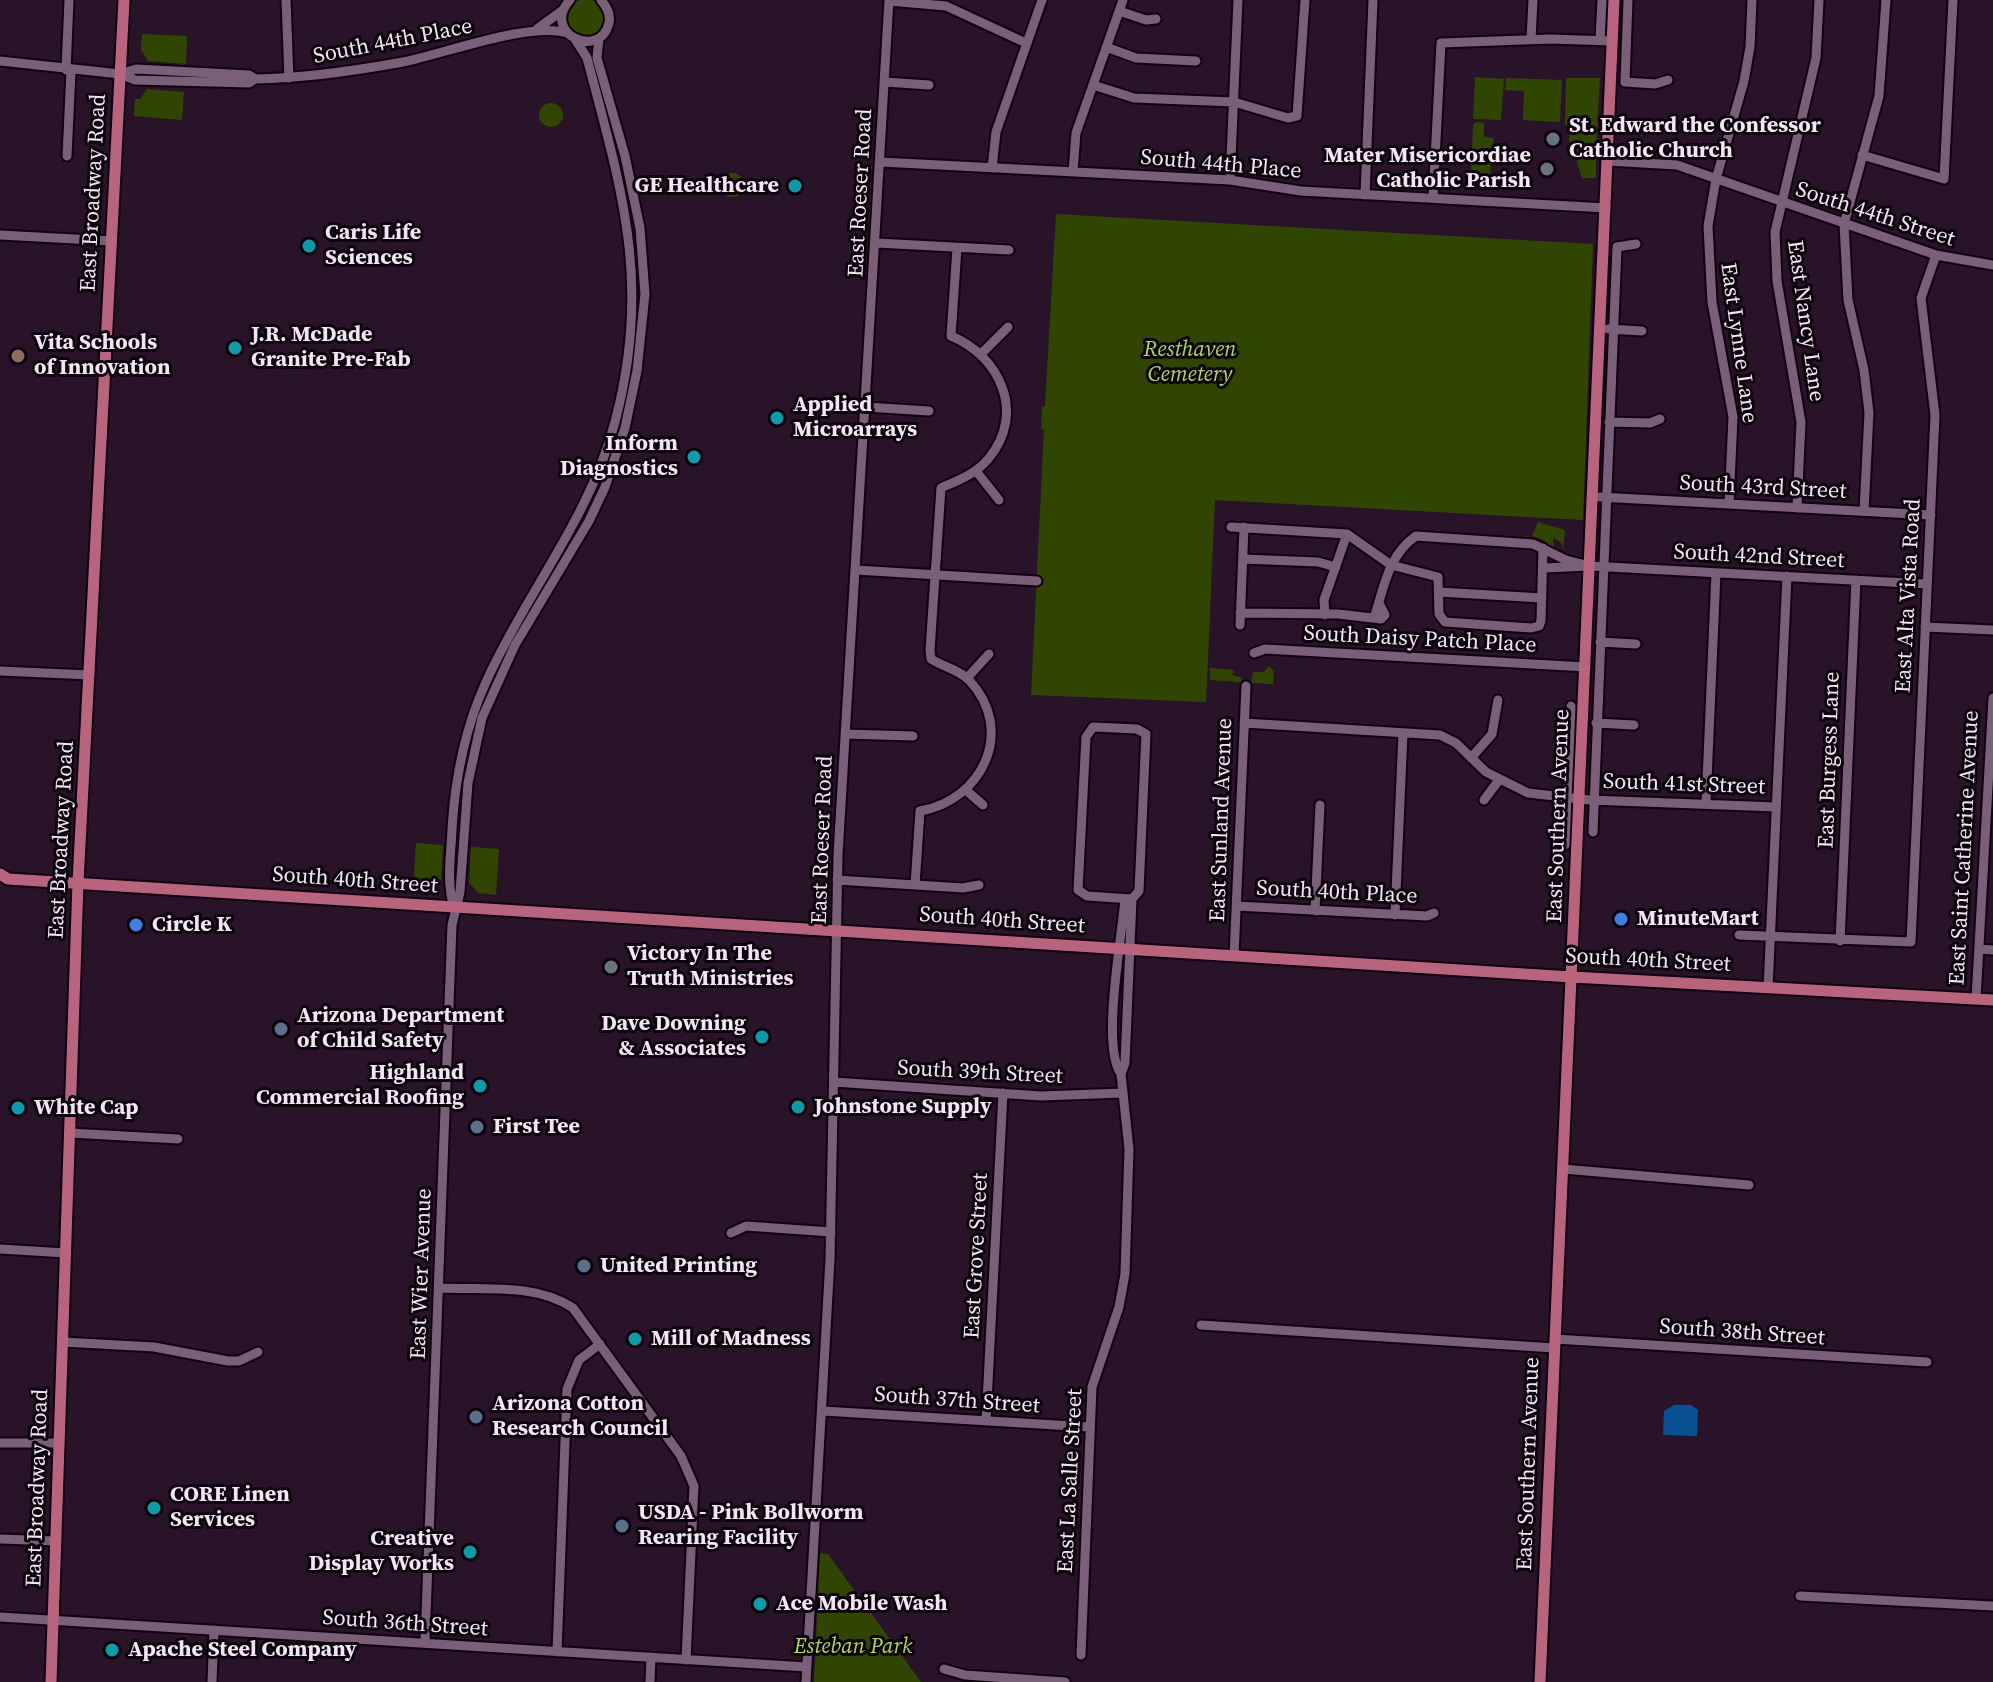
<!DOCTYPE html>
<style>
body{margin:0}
canvas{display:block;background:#291328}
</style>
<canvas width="1993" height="1682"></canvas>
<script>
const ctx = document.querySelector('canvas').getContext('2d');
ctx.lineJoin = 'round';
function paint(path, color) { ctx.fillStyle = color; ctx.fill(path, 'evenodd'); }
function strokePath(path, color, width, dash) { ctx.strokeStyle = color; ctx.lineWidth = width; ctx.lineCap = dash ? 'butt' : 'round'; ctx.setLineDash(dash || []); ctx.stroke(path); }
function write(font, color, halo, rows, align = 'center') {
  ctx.font = font + ' "Source Serif 4",serif'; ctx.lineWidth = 6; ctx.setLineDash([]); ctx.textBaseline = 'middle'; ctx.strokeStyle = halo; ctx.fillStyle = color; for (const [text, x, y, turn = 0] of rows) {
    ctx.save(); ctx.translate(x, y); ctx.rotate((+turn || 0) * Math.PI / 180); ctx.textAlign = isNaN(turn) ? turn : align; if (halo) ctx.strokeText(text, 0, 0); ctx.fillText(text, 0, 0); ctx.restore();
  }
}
paint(new Path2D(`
 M567 18a19 19 0 1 1 38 0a19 19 0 1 1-38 0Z
 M142 34 187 36 186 64 148 61 141 50Z
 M1475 77 1504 79 1501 120 1473 119Z
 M1506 78 1562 80 1560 122 1523 120 1524 91 1505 90Z
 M1566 78H1600L1596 148 1569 146 1570 126 1565 125Z
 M147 89 184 92 182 120 134 116 135 99H140Z
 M539 115a12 12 0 1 1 24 0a12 12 0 1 1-24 0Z
 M1476 122 1484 123V137L1494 138 1489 180 1471 176 1473 125Z
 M1573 149 1596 150V178H1582Z
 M720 185a12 12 0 1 1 24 0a12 12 0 1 1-24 0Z
 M1056 214 1593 244 1583 520 1215 500 1206 702 1031 695 1044 430 1041 429 1042 407 1045 406Z
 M1538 522 1565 530 1563 550 1561 542 1553 538 1554 549 1544 544 1545 540 1532 536Z
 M1269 666 1274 671 1273 684 1251 683 1253 672H1264Z
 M1210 668 1234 670 1232 675 1242 678 1241 682 1210 680Z
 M416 843 443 845 441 882 429 890 413 889Z
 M471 847 499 849 496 895 479 893 469 883Z
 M820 1553 828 1554 921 1682H814Z`), '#314502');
paint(new Path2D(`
 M1674 1405H1691L1698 1410 1697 1436 1663 1435 1664 1411Z`), '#095192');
const minor = new Path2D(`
 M286 0 289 78
 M570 0C540 33 600 61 609 23 611 14 607 7 601 0
 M1628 0 1625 82 1655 84 1668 80
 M889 1 946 6 1026 43
 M1119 11 1146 20 1156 19
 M537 29 563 10
 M1531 39 1533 0
 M1600 41 1602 0
 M1106 47 1136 58 1196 61
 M0 61 120 74 135 80 249 83 255 79C305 78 354 71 403 62 444 54 530 21 567 33
 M66 70 69 0
 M120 74 136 69 249 75 255 79
 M885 82 929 85
 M1093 85 1134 98 1234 102 1288 118 1297 116 1305 0
 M1862 155 1944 179 1953 0
 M67 156 71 71
 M1607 161 1677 165 1936 255 1993 265
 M881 162 1230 180 1301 191 1606 208
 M992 168 996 132 1042 0
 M1073 172 1076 133 1123 0
 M1230 180 1238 0
 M1365 195 1373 0
 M1433 198 1441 43 1550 39 1613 41
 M0 235 112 241
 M877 243 1009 250
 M1608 329 1642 331
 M982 353 1008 327
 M866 407 929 411
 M1609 422 1650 423 1660 419
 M976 471 999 500
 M1600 497 1931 515
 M1729 504 1733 417 1712 302 1708 226 1716 179 1744 81 1750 47 1752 0
 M1797 508 1801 422 1777 281 1775 232 1816 58 1819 0
 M1864 511 1869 413 1864 370 1848 300 1844 224 1879 96 1886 0
 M1231 527 1347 534 1391 565 1438 577 1439 614 1445 622 1531 628 1539 626 1541 621 1543 548
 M1243 559 1318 562 1336 567
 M1544 568 1590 566
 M856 570 1037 581
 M1439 592 1542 598
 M1240 613 1338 614 1381 619 1385 615 1379 603
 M1325 615 1324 600 1347 534
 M1374 618C1384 588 1388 555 1416 536L1533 544 1566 560 1590 566 1926 584
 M1240 625 1244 527
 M1925 627 1993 630
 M1600 642 1636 644
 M1254 653 1265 649 1586 667
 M0 671 90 675
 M967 678 989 654
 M1244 723 1440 735 1456 743 1486 772 1528 793 1590 800 1776 807
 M1596 723 1634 725
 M1093 727 1137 729 1146 734 1139 891 1132 899 1087 896 1078 890 1086 737Z
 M845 734 913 736
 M1471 758 1492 734 1498 700
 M967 791 983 805
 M1484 800 1499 780
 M1706 804 1716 573
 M1593 832 1617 247 1636 244
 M1565 845 1571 706
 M837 880 963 888 979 885
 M915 885 920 811C983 800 1016 730 969 680 958 669 943 667 931 659L930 650 941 488C959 480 976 474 989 458 1026 413 1000 356 951 336L957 248
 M1236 906 1427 916 1434 913
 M454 907C446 882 451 856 452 829 455 779 465 728 486 682 526 593 590 518 615 422 652 283 622 191 587 58L575 39
 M1315 911 1320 805
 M1395 915 1403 733
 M1739 935 1911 942 1935 415 1921 298 1936 255
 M1840 941 1856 580
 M1979 949 1993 950
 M1234 956 1246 686
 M1768 988 1787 576
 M1976 999 1993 698
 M1121 1074C1101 1047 1122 936 1125 899
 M834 1082 1041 1096 1123 1093
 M70 1133 178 1139
 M1563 1169 1749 1185
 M731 1233 746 1226 831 1232
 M0 1249 66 1253
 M440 1288C483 1290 536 1283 573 1308L681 1456 694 1486 686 1660
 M1201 1325 1554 1348
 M1555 1339 1927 1362
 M63 1342 154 1347 228 1361H239L258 1352
 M823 1411 1089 1427
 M986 1421 1003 1093
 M0 1443H60
 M0 1539 56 1541
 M1800 1596 1993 1606
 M0 1617 807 1667
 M425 1641 452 925 460 892 468 783 482 718 515 645 589 521 605 487 625 428 637 371 645 294 640 228 625 156 597 58 599 38
 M557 1652 567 1389 579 1360 600 1344
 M1081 1655 1092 1387 1119 1307 1125 1274 1129 1149 1121 1074 1125 1063 1132 899
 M944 1669 965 1675 1065 1682
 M212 1682 214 1630
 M650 1682 651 1657
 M806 1682 830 1259 838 855 889 0`);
const major = new Path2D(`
 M0 874 8 879 1572 977 1993 1000
 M51 1682 78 882 124 0
 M1540 1682 1614 0`);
strokePath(minor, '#110110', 13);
strokePath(major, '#110110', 15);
strokePath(minor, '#795f77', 9);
strokePath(major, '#b8647f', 11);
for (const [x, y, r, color] of [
 [1553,139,8,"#6b7280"],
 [1547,169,8,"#6b7280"],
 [795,186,8,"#0f9aa8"],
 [309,246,8,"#0f9aa8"],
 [235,348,8,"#0f9aa8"],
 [18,356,8,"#8d6e63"],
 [777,418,8,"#0f9aa8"],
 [694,457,8,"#0f9aa8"],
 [1621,919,8,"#3f7fe0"],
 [136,925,8,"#3f7fe0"],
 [611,967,8,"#6b7280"],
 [281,1029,8,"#5c6f8a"],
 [762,1037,8,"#0f9aa8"],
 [480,1086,8,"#0f9aa8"],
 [798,1107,8,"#0f9aa8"],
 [18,1108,8,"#0f9aa8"],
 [477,1127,8,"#5c6f8a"],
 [584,1266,8,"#5c6f8a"],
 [635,1339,8,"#0f9aa8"],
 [476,1417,8,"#5c6f8a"],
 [154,1508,8,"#0f9aa8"],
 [622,1526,8,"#5c6f8a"],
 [470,1552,8,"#0f9aa8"],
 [760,1604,8,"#0f9aa8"],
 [112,1650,8,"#0f9aa8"]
]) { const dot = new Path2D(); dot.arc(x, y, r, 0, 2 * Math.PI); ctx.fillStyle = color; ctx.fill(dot); strokePath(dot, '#0c040c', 3); }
write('22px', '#f5e5f3', '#0c040c', [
 ["South 44th Place",393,42,-11],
 ["South 44th Place",1221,165,5],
 ["East Broadway Road",94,193,-87],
 ["East Roeser Road",861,193,-87],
 ["South 44th Street",1875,215,18],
 ["East Nancy Lane",1805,321,82],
 ["East Lynne Lane",1738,343,82],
 ["South 43rd Street",1763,488,3],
 ["South 42nd Street",1759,557,3],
 ["East Alta Vista Road",1909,596,-87],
 ["South Daisy Patch Place",1420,640,3],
 ["East Burgess Lane",1830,760,-88],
 ["South 41st Street",1684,785,2],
 ["East Southern Avenue",1559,816,-88],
 ["East Sunland Avenue",1222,820,-88],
 ["East Broadway Road",62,840,-87],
 ["East Roeser Road",823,840,-88],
 ["East Saint Catherine Avenue",1965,848,-87],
 ["South 40th Street",355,881,4],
 ["South 40th Place",1337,893,3],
 ["South 40th Street",1002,921,4],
 ["South 40th Street",1648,961,3],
 ["South 39th Street",980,1073,3],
 ["East Grove Street",977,1256,-87],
 ["East Wier Avenue",422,1274,-88],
 ["South 38th Street",1742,1333,4],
 ["South 37th Street",957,1401,4],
 ["East Southern Avenue",1529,1464,-88],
 ["East La Salle Street",1071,1481,-87],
 ["East Broadway Road",38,1488,-88],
 ["South 36th Street",405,1624,4]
]);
write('bold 22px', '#f5e5f3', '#0c040c', [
 ["St. Edward the Confessor",1569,126],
 ["Catholic Church",1569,151],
 ["Mater Misericordiae",1531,156,"right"],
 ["Catholic Parish",1531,181,"right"],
 ["GE Healthcare",779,186,"right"],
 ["Caris Life",325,233],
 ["Sciences",325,258],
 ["J.R. McDade",251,335],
 ["Granite Pre-Fab",251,360],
 ["Vita Schools",34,343],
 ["of Innovation",34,368],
 ["Applied",793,405],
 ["Microarrays",793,430],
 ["Inform",678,444,"right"],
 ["Diagnostics",678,469,"right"],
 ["MinuteMart",1637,919],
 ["Circle K",152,925],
 ["Victory In The",627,954],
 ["Truth Ministries",627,979],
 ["Arizona Department",297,1016],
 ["of Child Safety",297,1041],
 ["Dave Downing",746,1024,"right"],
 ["& Associates",746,1049,"right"],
 ["Highland",464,1073,"right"],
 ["Commercial Roofing",464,1098,"right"],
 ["Johnstone Supply",814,1107],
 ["White Cap",34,1108],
 ["First Tee",493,1127],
 ["United Printing",600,1266],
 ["Mill of Madness",651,1339],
 ["Arizona Cotton",492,1404],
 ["Research Council",492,1429],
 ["CORE Linen",170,1495],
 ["Services",170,1520],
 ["USDA - Pink Bollworm",638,1513],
 ["Rearing Facility",638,1538],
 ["Creative",454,1539,"right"],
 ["Display Works",454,1564,"right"],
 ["Ace Mobile Wash",776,1604],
 ["Apache Steel Company",128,1650]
], 'left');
write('italic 22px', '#aed861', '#0c040c', [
 ["Resthaven",1190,350],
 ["Cemetery",1190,375],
 ["Esteban Park",853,1647]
]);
</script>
